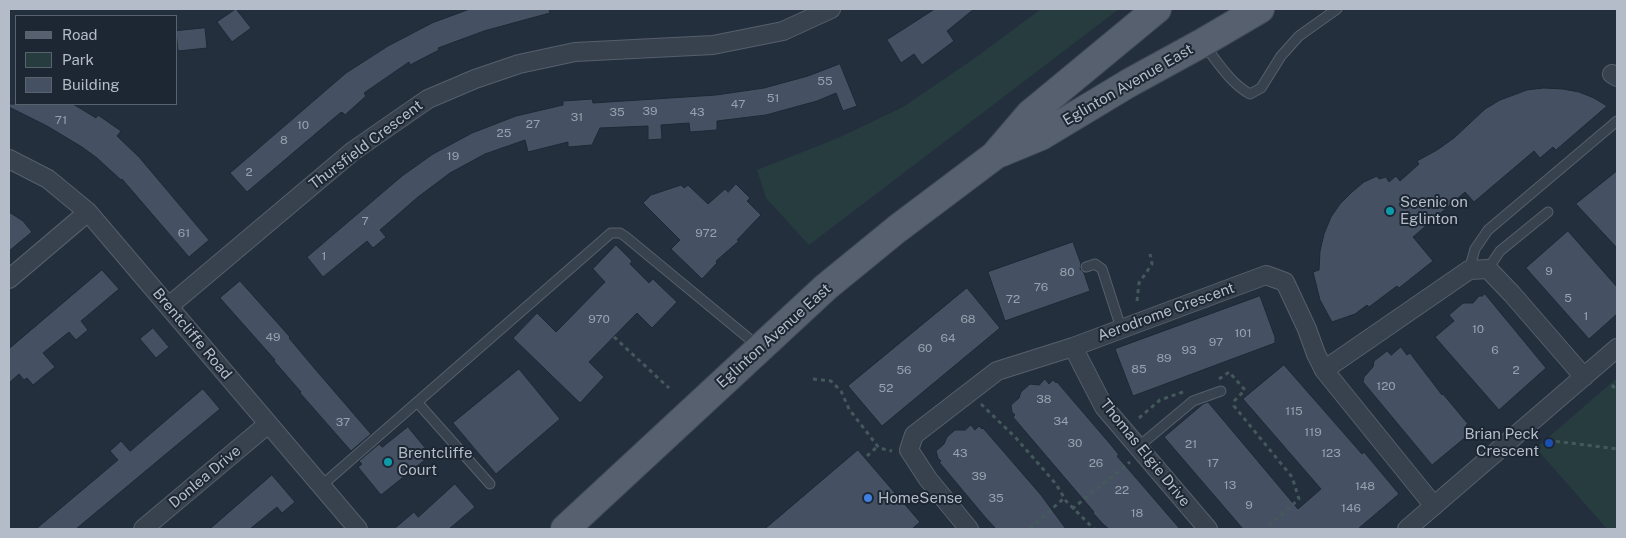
<!DOCTYPE html>
<style>
body{margin:0}
#map{position:relative;width:1626px;height:538px;overflow:hidden;background:#242f3e;font-family:"Public Sans",sans-serif}
canvas{display:block}
.frame{position:absolute;inset:0;border:10px solid #b4bcc9;pointer-events:none}
.legend{position:absolute;left:15px;top:15px;width:162px;height:90px;box-sizing:border-box;background:#1d2633;border:1px solid #59626f;margin:0;padding:6px 9px;list-style:none;font-size:15px;color:#b4bcc9}
.legend li{display:flex;align-items:center;gap:10px;height:25px}
.legend b{width:25px;border:1px solid #59626f}
</style>
<div id="map">
<canvas width="1626" height="538"></canvas>
<div class="frame"></div>
<ul class="legend">
<li><b style="height:6px;background:#56606e"></b>Road</li>
<li><b style="height:14px;background:#263c3f"></b>Park</li>
<li><b style="height:14px;background:#455162"></b>Building</li>
</ul>
</div>
<script>
const ctx = document.querySelector('canvas').getContext('2d');
ctx.lineJoin = 'round';
function paint(path, color) { ctx.fillStyle = color; ctx.fill(path, 'evenodd'); }
function strokePath(path, color, width, dash) { ctx.strokeStyle = color; ctx.lineWidth = width; ctx.lineCap = dash ? 'butt' : 'round'; ctx.setLineDash(dash || []); ctx.stroke(path); }
function write(font, color, halo, rows, align = 'center') {
  ctx.font = font + ' "Public Sans",sans-serif'; ctx.lineWidth = 4; ctx.setLineDash([]); ctx.textBaseline = 'middle'; ctx.strokeStyle = halo; ctx.fillStyle = color; for (const [text, x, y, turn = 0] of rows) {
    ctx.save(); ctx.translate(x, y); ctx.rotate((+turn || 0) * Math.PI / 180); ctx.textAlign = isNaN(turn) ? turn : align; if (halo) ctx.strokeText(text, 0, 0); ctx.fillText(text, 0, 0); ctx.restore();
  }
}
paint(new Path2D(`
 M1041 9H1119L809 245 766 198 757 170 838 138 903 107 975 58Z
 M1617 378V529H1607L1536 448Z`), '#263c3f');
const building = new Path2D(`
 M236 9 251 28 232 42 217 22Z
 M470 9H549L550 13 484 31 438 48 439 50 410 65 409 62 364 93 366 96 345 115 342 112 340 113 247 192 230 173 346 73 388 46 432 23Z
 M935 9H974L947 31 954 41 922 65 914 54 901 63 887 40Z
 M205 28 207 48 178 51 176 31Z
 M840 64 857 106 843 111 836 93 817 101 766 115 717 121V130L690 132 689 123 661 125 662 139 648 140V126L600 128 592 145 568 147V142L528 152 525 140 485 154 450 173 418 197 380 230 386 237 373 248 367 241 323 277 307 257 402 176 433 154 472 133 516 116 563 105V101L592 99 593 103 716 95 764 88 808 76Z
 M1544 88 1563 89 1579 92 1594 98 1607 106 1556 150 1553 147 1540 158 1534 151 1474 202 1465 192 1413 237 1433 261 1399 288 1397 286 1369 307 1367 305 1355 314 1332 322 1320 300 1313 272 1319 270 1320 251 1324 234 1331 217 1340 204 1352 192 1364 182 1377 176 1379 179 1386 177 1389 182 1396 176 1400 181 1419 164 1417 161 1437 150 1454 138 1485 109 1500 100 1527 90Z
 M9 104H73L96 118 98 115 121 131 117 136 139 157 209 240 189 257 122 179 121 180 97 158 82 147 47 126 9 107Z
 M1617 171V248L1576 204Z
 M736 184 750 198 747 201 761 215 737 240 739 241 716 261 717 263 702 279 671 249 680 240 643 203 651 195 681 185 684 188 688 185 708 204 725 189 728 192Z
 M9 212 23 221 32 232 9 251Z
 M1568 231 1617 287V314L1589 339 1526 268Z
 M1073 242 1081 264 1080 269 1084 273 1090 291 1005 321 988 272Z
 M616 245 632 261 630 264 649 283 653 279 677 302 652 328 637 313 589 362 604 377 580 403 513 338 537 313 556 332 605 282 593 269Z
 M102 270 119 289 81 321 88 330 76 340 69 332 43 353 55 367 33 385 27 378 24 380 19 374 9 383V349Z
 M240 281 290 337 289 338 315 369 371 434 351 451 300 393 301 392 274 361 275 360 220 298Z
 M967 288 1000 328 882 426 848 386Z
 M1485 294 1546 368 1499 410 1435 337 1454 321 1449 315 1463 303H1473L1479 296H1482Z
 M1260 296 1275 337V343L1133 396 1115 349Z
 M153 328 169 347 156 358 140 339Z
 M1401 347 1407 355 1410 353 1442 395 1443 394 1468 424 1466 425 1472 432 1432 465 1363 382 1364 377 1373 367 1374 361 1387 351 1391 355Z
 M1284 365 1362 454 1364 452 1399 494 1358 529H1243L1164 437 1203 404 1208 402 1298 509 1321 489 1243 399Z
 M519 369 560 419 496 474 453 423Z
 M1045 379 1049 384 1053 380 1056 383 1057 382 1111 445 1119 455 1117 456 1180 529H1109L1104 525 1093 513 1094 512 1013 417 1015 415 1012 412 1011 405 1019 398 1021 392 1030 384 1039 385Z
 M203 389 220 409 76 529H36L118 460 110 451 121 441 130 451Z
 M971 425 975 430 979 426 982 429 983 428 1041 495 1066 529H996L985 517 939 462 941 461 938 458 936 451 944 444 947 437 955 430H965Z
 M408 427 431 455 381 495 358 467 362 464 359 461 379 444 382 447Z
 M858 450 920 522 912 529H765Z
 M272 475 295 502 282 513 277 507 250 529H210Z
 M455 484 475 507 449 529H394L414 512 418 517Z`);
paint(building, '#455162');
strokePath(building, '#1f2835', 1);
const lane = new Path2D(`
 M1204 45C1218 62 1230 83 1250 94L1261 88 1281 56 1299 36 1337 9
 M1086 267 1095 264 1102 269 1121 328
 M1488 269 1500 251 1548 212
 M1469 270 1475 249 1488 230 1617 121
 M417 402 490 484
 M1138 447 1193 401 1221 391
 M321 486 611 233H620L626 237 758 346`);
const street = new Path2D(`
 M1612 74 1617 77
 M9 159 48 179 88 212 358 529
 M9 279 88 212
 M169 306 353 151 428 99 475 79 519 64 575 52 713 45 783 31 831 9
 M1073 347 1104 407 1208 529
 M1324 370 1469 270 1488 269 1512 294 1584 377
 M143 529 268 424
 M969 529 928 479 909 450 914 435 997 371 1073 347 1266 275 1285 282 1307 329 1316 354 1324 370 1434 506
 M1407 529 1617 348`);
const primary = new Path2D(`
 M1000 153 1041 136 1129 83 1202 43 1260 9
 M565 529 826 287 897 229 994 156 1030 114 1157 9`);
strokePath(lane, '#565f6c', 11);
strokePath(street, '#565f6c', 20);
strokePath(primary, '#414a57', 30);
strokePath(new Path2D(`
 M1137 301 1139 283 1152 264 1150 254
 M614 337 669 388
 M813 379 831 381 841 391 849 409 879 448 892 451
 M1219 379 1229 372 1245 390 1235 400 1234 406 1292 477 1299 499 1265 529
 M1612 385 1617 391
 M981 404 1016 438 1056 484 1066 501 1094 529
 M1139 418 1160 400 1183 392
 M1549 438 1553 441 1617 449
 M867 456 878 446
 M1072 509 1130 462
 M1030 529 1064 498`), '#44595c', 3, [4, 4]);
strokePath(lane, '#38414e', 9);
strokePath(street, '#38414e', 18);
strokePath(primary, '#56606e', 28);
for (const [x, y, r, color] of [
 [1390,211,5,"#0f9aa8"],
 [1549,443,5,"#1a4fb4"],
 [388,462,5,"#0f9aa8"],
 [868,498,5,"#3f7fe0"]
]) { const dot = new Path2D(); dot.arc(x, y, r, 0, 2 * Math.PI); ctx.fillStyle = color; ctx.fill(dot); strokePath(dot, '#1d2633', 2); }
write('12px', '#98a1af', null, [
 ["55",825,81],
 ["51",773,98],
 ["47",738,104],
 ["39",650,111],
 ["35",617,112],
 ["43",697,112],
 ["31",577,117],
 ["71",61,120],
 ["27",533,124],
 ["10",303,125],
 ["25",504,133],
 ["8",284,140],
 ["19",453,156],
 ["2",249,172],
 ["7",365,221],
 ["61",184,233],
 ["972",706,233],
 ["1",324,256],
 ["9",1549,271],
 ["80",1067,272],
 ["76",1041,287],
 ["5",1568,298],
 ["72",1013,299],
 ["1",1586,316],
 ["970",599,319],
 ["68",968,319],
 ["10",1478,329],
 ["101",1243,333],
 ["49",273,337],
 ["64",948,338],
 ["97",1216,342],
 ["60",925,348],
 ["93",1189,350],
 ["6",1495,350],
 ["89",1164,358],
 ["85",1139,369],
 ["56",904,370],
 ["2",1516,370],
 ["120",1386,386],
 ["52",886,388],
 ["38",1044,399],
 ["115",1294,411],
 ["34",1061,421],
 ["37",343,422],
 ["119",1313,432],
 ["30",1075,443],
 ["21",1191,444],
 ["43",960,453],
 ["123",1331,453],
 ["26",1096,463],
 ["17",1213,463],
 ["39",979,476],
 ["13",1230,485],
 ["148",1365,486],
 ["22",1122,490],
 ["35",996,498],
 ["9",1249,505],
 ["146",1351,508],
 ["18",1137,513]
]);
write('15px', '#b4bcc9', '#1d2633', [
 ["Eglinton Avenue East",1128,85,-30],
 ["Thursfield Crescent",366,145,-37],
 ["Aerodrome Crescent",1166,312,-20],
 ["Brentcliffe Road",192,334,50],
 ["Eglinton Avenue East",774,336,-42],
 ["Thomas Elgie Drive",1145,453,51],
 ["Donlea Drive",205,477,-40]
]);
write('15px', '#b4bcc9', '#1d2633', [
 ["Scenic on",1400,202],
 ["Eglinton",1400,219],
 ["Brian Peck",1539,434,"right"],
 ["Crescent",1539,451,"right"],
 ["Brentcliffe",398,453],
 ["Court",398,470],
 ["HomeSense",878,498]
], 'left');
</script>
